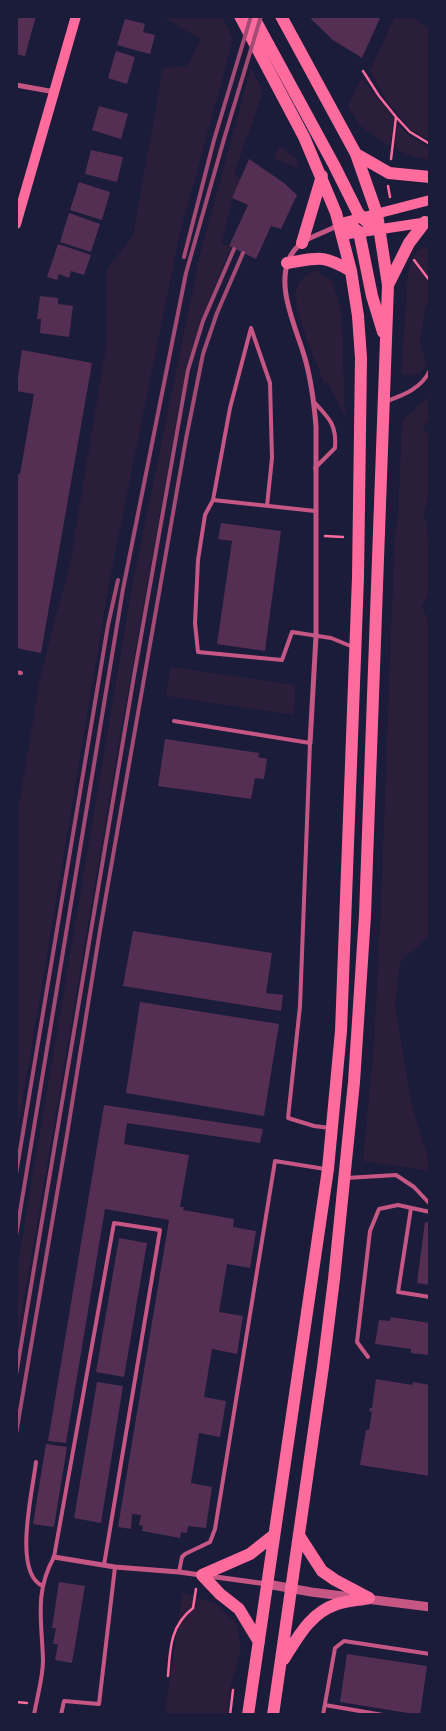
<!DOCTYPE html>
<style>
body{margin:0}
#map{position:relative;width:446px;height:1731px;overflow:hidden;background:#1b1b3a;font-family:"Exo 2",sans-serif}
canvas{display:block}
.frame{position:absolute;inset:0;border:18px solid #1b1b3a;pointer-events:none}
</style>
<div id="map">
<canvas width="446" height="1731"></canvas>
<div class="frame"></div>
</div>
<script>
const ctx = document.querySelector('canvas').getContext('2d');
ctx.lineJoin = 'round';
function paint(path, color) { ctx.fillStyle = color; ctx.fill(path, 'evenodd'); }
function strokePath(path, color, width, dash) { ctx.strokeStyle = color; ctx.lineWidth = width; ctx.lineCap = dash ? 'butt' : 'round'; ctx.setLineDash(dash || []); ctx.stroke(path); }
paint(new Path2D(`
 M161 16H222L233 39 179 237 110 578 16 1140V822L41 673 70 564 107 340V269L133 235 163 68 187 66 201 39Z
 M395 16H412L430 30V140L411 130 386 100 370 70Z
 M251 68 263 91 234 175 241 178 232 198 222 243 231 247C211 294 194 340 182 389L121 731 16 1347V1276L131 592 200 255Z
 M361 78 394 118 390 145H387L359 125 348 106Z
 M397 123 408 135 430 148V159C412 158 411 156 397 149L395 144Z
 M279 146 296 158 298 169 274 158Z
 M430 245V278L413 257 417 251Z
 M412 260 430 283V296L425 308 420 341 426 364 421 373 409 376 401 374 408 274Z
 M319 270 320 274 331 279 339 302 342 325 345 416 327 382 324 383C316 361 295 316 296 293 297 280 307 273 319 270Z
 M430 395V419L423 426 430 439V491L423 515 427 525 430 590 422 607 430 625V935L400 962 395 1006 411 1103 430 1165V1171L363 1161 374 1043 381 904 392 607 395 535 398 515 402 421Z
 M171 667 295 685 294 715 166 696Z
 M182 1592 217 1604 237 1624 241 1650 230 1689 227 1715H165Z`), '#2a1e3b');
paint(new Path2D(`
 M16 16H36L25 56 16 54Z
 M313 16H377L380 18 362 58 333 40 311 19Z
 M125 19 145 24 143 32 155 35 150 54 117 45Z
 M116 51 135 57 127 84 108 78Z
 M99 106 128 114 121 139 92 130Z
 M91 150 123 157 117 182 85 174Z
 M249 159 284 183 297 195 281 229 271 226 256 259 229 246 248 205 232 198Z
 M79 182 110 192 102 220 70 210Z
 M69 213 100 224 91 252 60 242Z
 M58 244 91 255 84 275 71 271 69 278 59 274 57 280 47 277Z
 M40 296 58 298V304L73 306 69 337 40 333 41 319H37Z
 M22 350 92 363 41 653 16 648V474H20L34 394 16 391Z
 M221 523 281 531 265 651 217 644 232 541 218 539Z
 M165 739 259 753 258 757 267 759 264 779 255 778 251 799 158 786Z
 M133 931 272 953 266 993 283 995 281 1011 123 986Z
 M140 1002 279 1024 264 1116 126 1093Z
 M104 1105 263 1129 260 1143 127 1123 124 1144 189 1155 180 1207H184L183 1210 234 1219 233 1227 256 1231 250 1268 227 1264 219 1312 243 1316 237 1354 212 1349 204 1397 226 1401 220 1437 199 1433 191 1483 212 1487 206 1528 188 1526 187 1533 181 1532 180 1538 142 1531 143 1526 139 1525 141 1515 132 1514 131 1529 118 1527 169 1220 105 1209 66 1443 48 1441Z
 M425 1222 430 1223V1285L417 1283Z
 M119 1238 147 1243 124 1377 96 1372Z
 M391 1317 430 1323V1355L411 1353V1349L375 1344 379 1320 390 1321Z
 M376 1379 412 1385 413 1382 430 1385V1476L360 1465 366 1430H369L372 1412 369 1411 370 1408H372Z
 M97 1382 123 1386 101 1523 74 1518Z
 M46 1444 67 1447 54 1527 33 1524Z
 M59 1582 85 1586 72 1663 55 1660 58 1644H53L56 1628H52Z
 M347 1654 427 1666 420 1715 340 1702Z`), '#542f53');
strokePath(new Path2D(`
 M363 71 379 96 396 117 391 159
 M396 117 410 132 430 144
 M388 186 390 197
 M414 260 430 281
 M325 536 343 537
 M168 1676C170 1649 170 1626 193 1608L196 1589
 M16 1702 27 1703
 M230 1715 233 1690`), '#ff6b9d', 2.5);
strokePath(new Path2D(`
 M387 401C404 395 422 388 430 370
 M314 402C329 418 337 425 335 448L315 468
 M213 500 315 511
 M267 506 272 458 270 383 251 328 230 408 213 500 205 515 198 560 195 623 198 652 282 660 292 632 331 638 353 647
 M16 672 21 673
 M174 721 310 743 300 1006 288 1118 314 1126 330 1128
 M346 1178 396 1175 414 1187 430 1204
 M411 1208 398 1292 430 1297
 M368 1357 357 1342 370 1231 379 1209 398 1205 430 1212
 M36 1462C33 1490 12 1573 43 1586
 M179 1572 182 1557 185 1554 210 1542 215 1529 275 1161 325 1169
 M325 1705 383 1715
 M34 1715C37 1697 43 1678 43 1660 42 1622 34 1593 54 1557L114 1223 160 1230 104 1565
 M61 1715 64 1701 99 1704 115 1567
 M323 1715 335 1648 344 1641 430 1654`), '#c65784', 4);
strokePath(new Path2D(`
 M16 85 55 92
 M310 743 316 636V426C314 402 311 378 304 355 295 325 273 281 293 252 303 237 324 234 338 225
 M54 1557 115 1567 179 1572 267 1584`), '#c65784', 5);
strokePath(new Path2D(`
 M267 1584 311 1592 430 1607`), '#c65784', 9);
strokePath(new Path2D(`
 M341 223 430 200
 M16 224 76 16
 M342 235 428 222`), '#ff6b9d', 10);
strokePath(new Path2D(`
 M240 16 304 137 336 213 351 271 358 316 361 358 358 577 341 1031 328 1169 248 1715
 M253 16 334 165 358 213 368 223 381 230
 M356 154 389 173 430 177
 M339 224 349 225 359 232 372 296 383 332
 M302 243 322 176
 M287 263C319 258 322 254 351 271
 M388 285 409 243 425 222
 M300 1537 322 1571 335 1580 369 1598
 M259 1642 239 1609 220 1594 202 1575 250 1554 274 1535
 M284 1659C298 1637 310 1613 337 1604 347 1601 359 1600 369 1598
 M273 1715 323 1367 334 1279 354 1082 365 915 388 285 377 214 356 154 281 16`), '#ff6b9d', 12);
strokePath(new Path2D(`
 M184 257 214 140 251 16
 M16 1174 108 625 118 580
 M16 1236 123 589 186 273 224 139 261 16
 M16 1375 134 676 188 370 203 321 234 249
 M16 1434 67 1135 100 930 186 439 203 354 217 313 243 253`), '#a44b75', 4);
</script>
